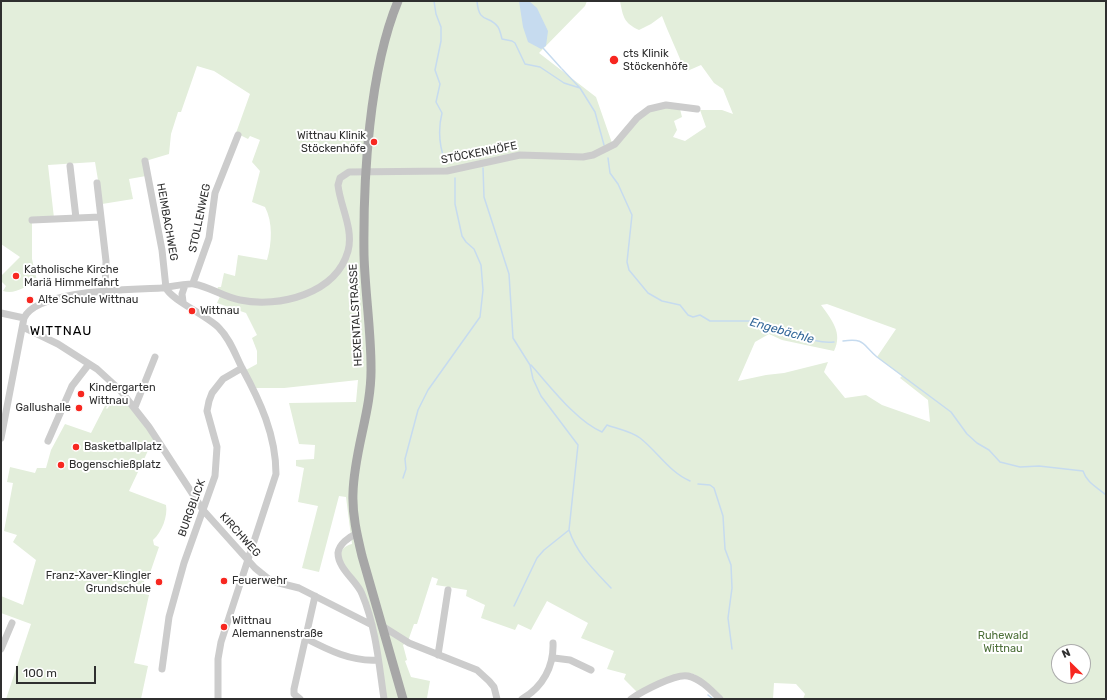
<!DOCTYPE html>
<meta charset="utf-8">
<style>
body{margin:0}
#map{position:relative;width:1107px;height:700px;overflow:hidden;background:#fff;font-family:Rubik,sans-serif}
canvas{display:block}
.frame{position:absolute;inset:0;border:2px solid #2f2f2f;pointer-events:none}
.north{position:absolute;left:1051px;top:644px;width:40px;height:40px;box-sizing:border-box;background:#fff;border:1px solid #acacac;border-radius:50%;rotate:336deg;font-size:11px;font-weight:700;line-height:16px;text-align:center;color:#2f2f2f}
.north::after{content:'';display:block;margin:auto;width:14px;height:18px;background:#f72720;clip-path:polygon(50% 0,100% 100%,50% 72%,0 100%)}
.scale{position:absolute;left:16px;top:666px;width:80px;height:18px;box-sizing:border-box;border:2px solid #2f2f2f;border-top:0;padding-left:5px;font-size:12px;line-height:14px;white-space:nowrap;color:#2f2f2f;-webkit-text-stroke:3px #fff;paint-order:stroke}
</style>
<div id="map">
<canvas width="1107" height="700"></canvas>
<div class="frame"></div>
<div class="north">N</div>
<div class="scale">100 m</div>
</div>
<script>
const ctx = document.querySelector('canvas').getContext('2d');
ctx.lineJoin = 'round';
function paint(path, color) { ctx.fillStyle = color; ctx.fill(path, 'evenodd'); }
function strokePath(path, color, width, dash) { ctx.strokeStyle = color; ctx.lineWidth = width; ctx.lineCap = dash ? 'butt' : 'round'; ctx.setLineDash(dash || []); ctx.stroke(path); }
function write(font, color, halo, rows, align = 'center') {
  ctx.font = font + ' Rubik,sans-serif'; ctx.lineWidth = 4; ctx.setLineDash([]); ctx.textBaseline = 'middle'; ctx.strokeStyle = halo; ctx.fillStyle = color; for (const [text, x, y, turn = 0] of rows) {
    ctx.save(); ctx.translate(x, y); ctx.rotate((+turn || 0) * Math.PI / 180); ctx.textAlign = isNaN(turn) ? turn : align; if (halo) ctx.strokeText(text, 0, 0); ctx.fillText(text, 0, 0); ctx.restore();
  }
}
paint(new Path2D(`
 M1 1H587L585 6 539 53 596 97 612 143 645 112 679 105 682 117 674 121 677 130 673 137 685 141 706 127 700 110H722L733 114 723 89 714 83 701 65 685 72C678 52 669 35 662 16L651 24 639 30C624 23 623 17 620 1H1106V699H803L805 694 796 684 774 683 773 699H724L694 674 687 673 637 692 624 679 626 674 607 669 614 651 581 638 588 623 547 601 531 630 518 624 515 630 481 618 485 605 466 596 467 590 436 585 438 579 432 577 417 624H414L408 641 403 645 407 660 405 661 411 677 430 681 427 698 430 699H387L371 610 341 558C340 550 344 546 352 544L346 497 339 496 319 572 302 568 318 506 298 502 304 468 296 466V460L314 459 315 445 299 444 289 403 356 402 358 380 284 388H256L246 370 257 364V351L252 338 257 335 246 313 217 303 222 292 217 290 218 287H221L224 273 235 276 238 255 267 260C272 243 273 222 265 207L252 202 260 171 252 162 260 140 250 136 248 139 236 133 250 94 214 71 197 66 181 112H178L171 134 169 154 142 162 146 176 129 179 133 199 102 204 95 162 48 165 54 218 32 219V259L37 281C26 286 15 295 3 291L6 286 1 281V276L20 257 1 244ZM827 304 896 329 877 357 902 376 900 378 928 400 930 422 882 405 866 395 845 398 824 372 828 362 784 373 766 375 738 381 755 342 769 334 782 340 834 351C843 333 832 320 821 305ZM1059 652H1083V676H1059Z
 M121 395 154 438 129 491 166 505C168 516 162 532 153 540L154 545 159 547 150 573H147L140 593 149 595 134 663 148 666 141 699H6L31 624 1 613V596L23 605 36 560 13 542 17 535 4 531 13 483 7 482 10 467 35 473 37 468H46L51 450 65 424 91 433 110 396 112 398 106 408 107 409 114 400Z`), '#e3eedb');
paint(new Path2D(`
 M519 1H529L537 8 548 31 546 46 541 49 528 42 523 27Z`), '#c6dbef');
strokePath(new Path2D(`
 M434 1 436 14 441 27V41L435 70 440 84 436 102 442 113C438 129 439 145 445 161
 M477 1C479 25 489 14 498 27 500 30 501 35 502 39L512 41 515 43 525 64 540 67 564 83 580 88 595 112 604 145
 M543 48 561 68
 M562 69 580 88
 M608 158 610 173 618 184 632 215 627 262 629 270 648 293 662 301 680 305 688 315 693 317 700 315 710 321H754L769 329C788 325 808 345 834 342
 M483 168 484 197 509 274 513 338 530 365 533 379 541 396 578 445 569 530C577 554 594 570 611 588
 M843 341C865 338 862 344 877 357L951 412 967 434 977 443 989 450 1000 462 1020 467 1039 466 1083 471C1087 483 1097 487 1106 495
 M531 365C550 386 576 421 602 432L607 425C618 429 631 431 640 438 657 451 669 472 690 481
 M403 478 406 469 405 459 418 410 428 390 480 317 483 290 481 265 474 249 466 242 462 236 455 204V178
 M698 484 710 485 714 488 723 516 725 549 731 565 732 588 728 618 732 649
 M514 606 537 558 544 550 569 530
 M708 695 713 699`), '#c6dbef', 1.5);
strokePath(new Path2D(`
 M145 161 162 250 166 288
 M70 166 76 218
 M97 183 106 261 105 292
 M32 220 100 217
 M193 283 209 238 215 193 238 135
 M166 288C171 300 208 316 219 328 230 339 235 354 242 368 260 401 276 435 276 474L221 642 218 659V699
 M183 302 182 294 185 285
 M1 313 24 318
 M23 327 58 344 97 369 120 390 149 427 203 510 255 568 271 581 299 588 372 625
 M135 407 155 357
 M1 438 24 318C37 289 132 290 161 288 168 287 189 283 194 284 210 287 224 297 240 300 279 308 336 294 348 251 354 229 340 206 338 185L340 178 349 172 447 171 520 155 583 157 593 155 615 144 637 118 649 109 666 105 697 109
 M48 441 72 386 89 364
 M356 534C349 537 339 544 338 553 338 569 357 581 362 594 376 627 379 665 384 699
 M382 626 409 643 477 670 489 681 494 687 497 699
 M305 638C328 650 352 662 378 660
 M1 649 12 623
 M438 655 448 590
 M554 658 570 660 591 670
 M162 669 169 617 184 563 215 476 217 447 207 411 209 401 212 393 223 379 242 368
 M300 699 294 694V689L315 596
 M522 699C543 687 554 666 553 643
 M631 699C641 692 676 673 688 676 701 679 711 690 720 699`), '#ccc', 7);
strokePath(new Path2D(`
 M398 1C369 71 363 179 364 255 365 292 371 330 371 367 372 410 354 450 353 493 352 514 357 535 362 556L403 699`), '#a7a7a7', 9);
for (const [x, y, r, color] of [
 [614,60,5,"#f72720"],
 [374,142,4,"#f72720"],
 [16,276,4,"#f72720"],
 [30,300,4,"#f72720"],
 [192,311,4,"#f72720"],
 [81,394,4,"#f72720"],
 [79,408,4,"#f72720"],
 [76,447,4,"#f72720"],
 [61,465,4,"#f72720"],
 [224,581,4,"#f72720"],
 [159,582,4,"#f72720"],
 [224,627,4,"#f72720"]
]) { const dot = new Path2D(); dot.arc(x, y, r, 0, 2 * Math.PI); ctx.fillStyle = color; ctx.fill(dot); strokePath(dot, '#fff', 1.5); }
write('11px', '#2f2f2f', '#fff', [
 ["cts Klinik",623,54],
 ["Stöckenhöfe",623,67],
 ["Wittnau Klinik",366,136,"right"],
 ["Stöckenhöfe",366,149,"right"],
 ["Katholische Kirche",24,270],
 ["Mariä Himmelfahrt",24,283],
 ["Alte Schule Wittnau",38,300],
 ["Wittnau",200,311],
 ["Kindergarten",89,388],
 ["Wittnau",89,401],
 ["Gallushalle",71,408,"right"],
 ["Basketballplatz",84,447],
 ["Bogenschießplatz",69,465],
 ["Franz-Xaver-Klingler",151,576,"right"],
 ["Grundschule",151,589,"right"],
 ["Feuerwehr",232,581],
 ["Wittnau",232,621],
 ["Alemannenstraße",232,634]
], 'left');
write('11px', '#2f2f2f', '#fff', [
 ["STÖCKENHÖFE",479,153,-11],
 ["STOLLENWEG",200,218,-78],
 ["HEIMBACHWEG",167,222,80],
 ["HEXENTALSTRASSE",356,315,-93],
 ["BURGBLICK",192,508,-70],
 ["KIRCHWEG",240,535,48]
]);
write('11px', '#4c6f38', '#fff', [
 ["Ruhewald",1003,636],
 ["Wittnau",1003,649]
]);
write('italic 12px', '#34689a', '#fff', [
 ["Engebächle",782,331,16]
]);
ctx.letterSpacing = '1px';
write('13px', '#000', '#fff', [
 ["WITTNAU",61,331]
]);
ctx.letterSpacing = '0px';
</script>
